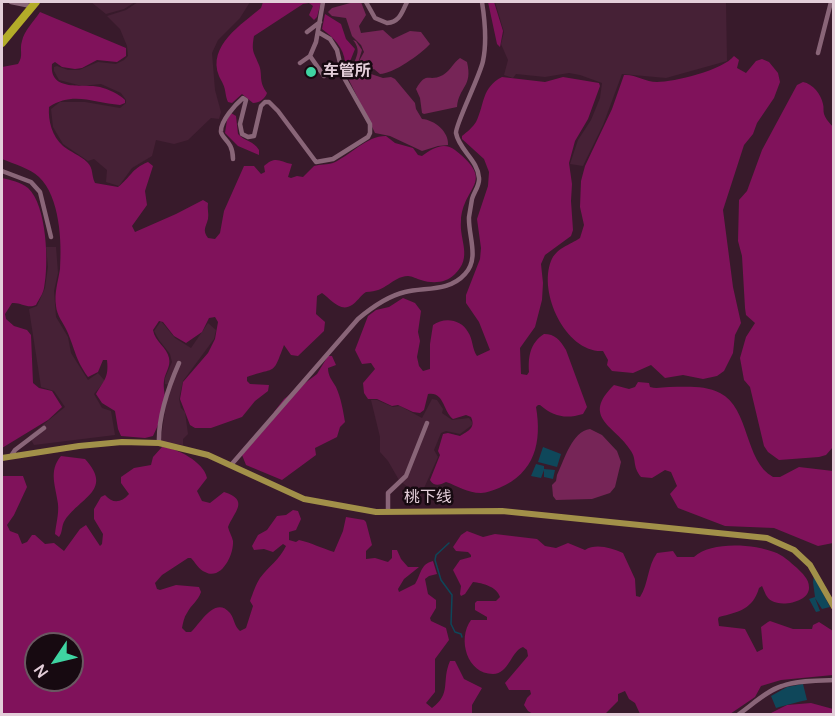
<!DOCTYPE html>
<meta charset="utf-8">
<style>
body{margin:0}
#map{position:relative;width:835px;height:716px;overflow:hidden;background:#381a2b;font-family:Manrope,sans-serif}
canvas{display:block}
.frame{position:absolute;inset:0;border:3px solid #e3ced9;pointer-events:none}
.north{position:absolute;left:24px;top:632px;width:60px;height:60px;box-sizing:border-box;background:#170a11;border:2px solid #695861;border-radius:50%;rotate:235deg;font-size:16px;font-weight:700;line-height:24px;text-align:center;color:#e3ced9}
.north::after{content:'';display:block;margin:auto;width:21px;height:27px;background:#3fd4a2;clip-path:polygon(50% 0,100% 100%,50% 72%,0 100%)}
</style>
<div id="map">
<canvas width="835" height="716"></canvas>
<div class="frame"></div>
<div class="north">N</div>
</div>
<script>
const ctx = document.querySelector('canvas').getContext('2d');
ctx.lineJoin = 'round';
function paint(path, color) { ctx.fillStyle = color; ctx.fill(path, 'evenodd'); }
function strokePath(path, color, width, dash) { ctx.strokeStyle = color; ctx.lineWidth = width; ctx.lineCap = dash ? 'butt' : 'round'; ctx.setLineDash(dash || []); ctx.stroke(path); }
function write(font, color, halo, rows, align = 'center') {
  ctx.font = font + ' Manrope,"Noto Sans SC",sans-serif'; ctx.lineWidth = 5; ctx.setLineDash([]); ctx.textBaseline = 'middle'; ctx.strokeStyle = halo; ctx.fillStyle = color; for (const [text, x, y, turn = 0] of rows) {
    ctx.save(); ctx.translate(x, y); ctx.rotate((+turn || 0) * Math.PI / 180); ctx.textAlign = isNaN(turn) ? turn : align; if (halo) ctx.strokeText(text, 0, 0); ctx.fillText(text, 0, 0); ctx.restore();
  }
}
paint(new Path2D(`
 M91 2H135L124 9 106 14Z
 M138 2H250L240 18 218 40 212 53 215 90 221 112 219 119 211 118 188 140 174 144 156 140 152 156 132 168 119 186 106 182 107 170 94 159 88 161 63 144 53 127 51 109 60 102H85L120 108 126 103V100L121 93 101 84 82 86 59 80 54 71V67L57 66 68 70H79L98 62 116 64 124 60 128 56 127 46 120 29 107 16 126 10Z
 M495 2H726L727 61 666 78 622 74 603 125 583 166 570 164 578 140 591 120 600 98 602 83 580 75 569 73 545 77 516 74 513 78 504 75 508 60 501 44 504 32Z
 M46 247H56L58 273 54 291 56 317 68 337 71 353 88 380 98 373 105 381 94 394 102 408 111 411 115 435 34 445 29 436 65 407 54 391 41 387 29 309 37 306 45 288 48 267Z
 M161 321 175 338 191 348 208 323 216 330 214 339 183 381 179 399 181 408 185 412 188 434 183 439V445L162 442 161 438 169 385 165 384V378L172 362 170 354 159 340 154 331Z
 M432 399 437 400 443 409 442 413 452 420 469 418 472 422V425L460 434 446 431 441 433 434 450 438 457 420 497 399 480 388 461 380 452V437L371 400H377L393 407 400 406 422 418Z`), '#462136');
paint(new Path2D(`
 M354 2H361L366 15 359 26 361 33 383 30 393 39 410 31 421 32 430 44C421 54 393 74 380 74L374 69 360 73 357 71V66L356 71 361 74H371L383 78 391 77 395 79 415 103 416 109 422 119C435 120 449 132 448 145L438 146 422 151 390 136 375 133 346 74 347 67 353 66C357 55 361 50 353 40L356 41 362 50 358 63 364 52 361 45 352 36 346 18 332 16 328 12 332 8Z
 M460 58 467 62C473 87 459 86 457 107L424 114 422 113 420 98 416 89C427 70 428 83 443 75 451 70 453 63 460 58Z
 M590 429 602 435 617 451 621 462 615 487 610 493 592 499 556 500 553 496 552 485 556 481 557 475C564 461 572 431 590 429Z`), '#762557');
paint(new Path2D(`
 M263 2H321L317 17 314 20 309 15 313 6 309 3 303 4 254 36C251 52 254 52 259 65 263 75 258 81 267 93 265 99 259 103 253 103L242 94 232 103 228 102C225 96 226 90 223 84 222 81 220 79 219 76 207 46 242 24 261 8Z
 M488 2H494L503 31 500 47 497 44Z
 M40 12 126 48V56L117 62 97 60 82 68 75 69 62 67 55 62 52 64C49 93 84 83 100 87 108 89 119 94 125 100V103L120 105C94 103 73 91 49 107 48 121 52 136 63 146 70 152 80 155 87 162 94 169 91 175 95 183L118 187C131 177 131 169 148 162L153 166 145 191 147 205 132 226 135 232 176 214 203 200 208 203C207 208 209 214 208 219 206 227 202 230 208 238L215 239 220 233 224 211 244 166H254L261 174 265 172 264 166C276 155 280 162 292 164L288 177 291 178 297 176 303 177 314 166C320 164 328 165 333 163 351 155 366 136 386 136L395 143 413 148 418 155 422 156C431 149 444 141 455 150 497 183 463 185 461 221 459 240 473 257 455 274 446 283 433 284 421 280 417 279 412 276 408 276 391 277 387 292 366 292 360 296 357 302 352 305 340 313 331 299 322 293L317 296 316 314 325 322 324 331 298 356 291 355 284 345C272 377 277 366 247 377V381L250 384 269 385 268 391 255 401 242 417 211 428H195L190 425 180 399 183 382 208 353 215 339 218 322 215 317 209 318 202 332 186 343 174 336 163 322 159 321 153 330C155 342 167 347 169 358 171 367 165 372 164 381 163 387 165 393 165 400 163 412 159 424 153 436L145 438 121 436 118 429 115 411 102 403 96 394C104 380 109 378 107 360H103L98 372 88 377C75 359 75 349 67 331 63 322 57 316 56 306 54 293 58 282 60 269 62 242 60 197 39 177 29 168 14 164 2 159V67L18 64C24 55 19 50 22 41 24 31 34 21 40 12Z
 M325 14 341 24 346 39 355 49 349 64 345 62C344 48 333 37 322 29Z
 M734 56 739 60 737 68 746 73 756 61 762 59 769 62 778 73 780 82 774 98 757 123 753 134 744 145 723 210 733 287 741 323 735 335 733 353 724 371 717 376 703 379 683 375 665 378 651 365 633 373 612 371 607 365 608 360 603 351C566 353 538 293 551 261 556 248 570 245 580 238L584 225 580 207 581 181 585 166 612 109 624 75C635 74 645 82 657 82 674 82 723 70 734 56Z
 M502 77 545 82 563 77 599 83 600 86 588 119 575 141 569 163 572 184 571 201 573 230 571 236 545 255 541 264 543 283 542 300 535 327 520 348 521 374 527 375 529 372C528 357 530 343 544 334 555 334 560 340 566 350L587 407 583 414C566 419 554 417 540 405H538L536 407C542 442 535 473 499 488 493 490 487 493 481 493 467 493 458 486 446 482 440 485 434 487 430 480L440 455 438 451 443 434 448 433 460 436C468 431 476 428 471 417L466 415 453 419C443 411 444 391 428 394L424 410 420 413 413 412 398 405 392 406 377 399H368L364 393 363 383 375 369 371 363 362 364 355 350 368 316 376 310 389 307 403 298 415 303 421 311 418 332 420 341 417 357 419 366 423 371 430 369V344L433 325C444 317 461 319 468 332 473 339 472 349 477 356L490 350 479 322 466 303V295L480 259 481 248 477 219 488 186 489 172 484 159 462 139V136C467 132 473 127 476 122 485 104 481 88 502 77Z
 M803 82C813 84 821 94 823 104 824 107 823 111 824 114 826 120 830 123 833 127V447L826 455 819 457 779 460 768 452 764 446 750 387 744 380 740 358 746 337 755 323 746 315 745 308 742 256 738 241 739 200 747 191 762 150 797 85Z
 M231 113 236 116 238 134C244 141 254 141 259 150V155L238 146 225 133 227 120Z
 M2 178C10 180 21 182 28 188 47 205 49 264 44 288 43 294 39 299 36 305 27 309 21 302 12 303L5 314 6 319 14 326 27 330 31 335 33 383 39 388 52 391 62 407 48 420 2 448Z
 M328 356H332L336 365 328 368C328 376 332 380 336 387 341 398 343 410 345 422L340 427 337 437 315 448 316 455 282 480 246 465 242 455 272 421 274 412 284 399 317 374Z
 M638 382 649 383 650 387C657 389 662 387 669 387 685 387 705 385 720 393 750 408 744 461 773 477H780L799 467 833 471V543L818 546 774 528 725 526 678 508 670 494 677 486 671 472 665 470 652 478 641 477C632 466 637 460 631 451 616 426 580 418 614 385L629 389 635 387Z
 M162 447C177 448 204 462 207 478L197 491 202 501 210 503 224 492C250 500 234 512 228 527 229 532 232 536 233 541 234 555 221 581 205 572 199 570 195 562 191 558H188L162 575 155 583 157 589 160 590 176 585 199 587 201 592C198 601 191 605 187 613 184 617 183 623 182 628L186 632H191C200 624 215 595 230 613 235 620 234 626 240 631L246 628 253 606 250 601C253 593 256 584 260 578 269 566 280 559 286 546L283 544 273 552 264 549 254 550 252 546 258 535 267 530 277 516 286 515 293 510 298 511 301 519 296 530 289 532V540L296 542 299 540C312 543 321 548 334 552L343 531 346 517 364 520 366 522 372 545 366 551V559L375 558 388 562 392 558V550H397L401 559 408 567H419L404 579 398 589 399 592 415 584C421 575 420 564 433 561L437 574 429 576 425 579 428 594 436 600V608L430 618 431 621 446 628 449 640 435 659V692L426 703 432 708C452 693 441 682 450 661H455L464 679 482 688 472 705V714H2V476H23L27 487 14 515 7 525 10 531 18 534 22 544 27 542 32 535H35L45 544 54 543 64 551 80 529 86 525 100 546 102 544 103 534 94 519V509L101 497 105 495C113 504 121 503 129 494L121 483V477L134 468 151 465 153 457ZM36 644H72V680H36Z
 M61 456 85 459C113 490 82 496 65 520 61 526 63 532 59 537L55 534C56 524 59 514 58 504 56 487 48 471 61 456Z
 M467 531 483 537 495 534 537 539 545 546 556 548 568 543 585 550C596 543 611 548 623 553L635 579 636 596 640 597C649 583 647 567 657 553L673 551 677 557H694C710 541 754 544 774 552 783 555 790 562 797 568 802 573 809 579 809 587 810 602 782 607 772 601 766 598 765 592 762 586L759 588C753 609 739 612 719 617L718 619 719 626 745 629 757 652 763 649 761 627 768 622 770 621 793 629H812L813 625 819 622 833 631V675L781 680 761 686 755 697 730 714H640L635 703 629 699 625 691 618 694V701L605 714H533L528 711 524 705 527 698 531 694 530 690H509L505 683 528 656 527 650 523 647C511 651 509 674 493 674 467 674 457 639 471 620H487V617L475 610V603L477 601H496L500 597C497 587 483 583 473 582L465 594 461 596 460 594 461 586 453 570 460 560 471 557V555L468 552 456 551 453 547 461 535Z
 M811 703 833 709V714H769L787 705Z`), '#80125b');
paint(new Path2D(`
 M543 447 561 454 557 467 538 462Z
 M536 464 544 466V469L555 470 553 479 544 477V470L541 478 531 476Z
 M814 576 830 607 822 609 815 598 820 611 816 612 809 599 815 597 813 582Z
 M803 684 807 700C796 702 787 705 776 708L771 696 787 687Z`), '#0f475a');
strokePath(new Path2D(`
 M449 543 436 555 435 560 441 580 452 595 451 624 455 632 461 634 462 637`), '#0f475a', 1.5);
strokePath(new Path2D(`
 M11 2 31 6
 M366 2 375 18 387 23C400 22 402 12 407 2
 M307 32 320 22
 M818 53 831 2
 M310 56 316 42 323 2
 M300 63 310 56 324 76
 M233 159C233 141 222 139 221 132 220 121 236 104 243 98L246 100 240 124 242 134 248 137 254 136 261 106 265 102H269L278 111 316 162 333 159 368 137 370 133V124L343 76 337 50 330 39 318 32
 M2 171 31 182 40 192 51 237
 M159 443C158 416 168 388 179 363
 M11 456 15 450 44 428
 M231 465 358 319C371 308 388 296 405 292 425 287 449 292 465 274 480 258 468 236 469 217 470 211 471 205 472 199 474 192 480 185 479 178 478 160 459 150 456 133 455 125 480 76 483 61 487 42 485 21 482 2
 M388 512V493L406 476 427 423
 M739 714C752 705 766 691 782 686 798 680 817 681 834 680`), '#896578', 4.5);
strokePath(new Path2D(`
 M2 458 79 446 122 442 159 443 208 455 304 499 376 512 502 511 767 538 794 550 810 565 834 607`), '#a29049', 6);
strokePath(new Path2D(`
 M2 43 36 2`), '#b3ac29', 8);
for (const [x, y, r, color] of [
 [311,72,6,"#3fd4a2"]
]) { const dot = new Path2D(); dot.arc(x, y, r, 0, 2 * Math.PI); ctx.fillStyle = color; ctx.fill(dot); strokePath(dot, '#170a11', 2); }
write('bold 16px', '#e3ced9', '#170a11', [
 ["车管所",323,72]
], 'left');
write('16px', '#e3ced9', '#170a11', [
 ["桃下线",428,498]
]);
</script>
